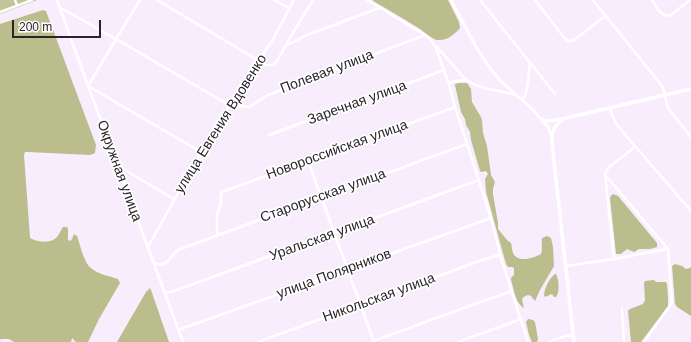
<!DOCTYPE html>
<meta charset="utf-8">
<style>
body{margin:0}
#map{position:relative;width:691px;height:342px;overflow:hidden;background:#f8edfd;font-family:Helvetica,sans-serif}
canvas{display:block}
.scale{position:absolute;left:12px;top:20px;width:89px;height:18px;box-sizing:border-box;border:2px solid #28242a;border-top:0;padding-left:5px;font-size:12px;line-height:14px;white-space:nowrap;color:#28242a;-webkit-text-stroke:3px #fff;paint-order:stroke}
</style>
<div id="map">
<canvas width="691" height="342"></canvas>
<div class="scale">200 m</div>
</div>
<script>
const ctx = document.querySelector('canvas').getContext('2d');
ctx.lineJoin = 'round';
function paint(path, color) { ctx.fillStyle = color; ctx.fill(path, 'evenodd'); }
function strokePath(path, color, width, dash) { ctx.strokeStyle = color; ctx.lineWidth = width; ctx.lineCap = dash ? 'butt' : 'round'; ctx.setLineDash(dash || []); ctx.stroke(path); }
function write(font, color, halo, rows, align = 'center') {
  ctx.font = font + ' Helvetica,sans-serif'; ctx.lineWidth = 3.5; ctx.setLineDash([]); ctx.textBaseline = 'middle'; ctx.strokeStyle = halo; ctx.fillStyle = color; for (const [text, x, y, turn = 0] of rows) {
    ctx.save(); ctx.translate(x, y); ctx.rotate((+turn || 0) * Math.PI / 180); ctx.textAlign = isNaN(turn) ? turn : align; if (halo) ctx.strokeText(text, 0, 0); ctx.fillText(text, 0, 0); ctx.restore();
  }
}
paint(new Path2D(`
 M0 0H37L0 14Z`), '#c2c59b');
paint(new Path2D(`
 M373 0H448L459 22 460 28C455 34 447 41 438 40 433 40 424 32 420 29 404 19 389 10 373 1Z
 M43 10 46 11 96 145 95 153 90 155 28 152H25L24 155 30 238C37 242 49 244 56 238 59 235 61 230 63 227H67L68 229V240L70 241 72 239 74 234 77 236C80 244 84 263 91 268 97 274 109 276 118 279L120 283 99 319 88 342H76L72 338 71 342H14L9 339H1L0 340V24Z
 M459 83H467L471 89 472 102 481 117 482 120 483 133 487 146 491 175 495 182 493 189V194L498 223V229L503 235 507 240 511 243C512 247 512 253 515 256 521 262 534 258 541 254 543 248 541 243 542 238L547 236 551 238 553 247 554 266 540 290 535 301 531 296 528 295C519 298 523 301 524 308 515 303 514 289 511 280V278L514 275V268L512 267H508L506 264 486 192 485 179 488 174 486 171 481 172 480 171 471 140 470 132 466 125 465 119 461 112 455 85V84Z
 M613 194 618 196 657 243V247L650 249H639L634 252 627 249 621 254H616L610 198 611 196Z
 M675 264 682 266 686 269 690 268 691 266V316L677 307 675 304 672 266Z
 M555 274H556C559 280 560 292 556 297H554L552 294 545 297 544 295C545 287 549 279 555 274Z
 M654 280 656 282H666L667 284 668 297V306L641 342H631L628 311 630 309 643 304 645 300 644 283 645 281Z
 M150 288 151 290 169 342H117L146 292Z
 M528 319 533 320 535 322 538 339 537 342H532L529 335 526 322Z`), '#babd8c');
strokePath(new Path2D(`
 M15 0 17 5
 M57 0 88 86 183 342
 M140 0 116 39 88 86 201 152
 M157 0 266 65C271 66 274 65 277 61L291 36 313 0
 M274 0 289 8
 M367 0 425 35 429 38 435 46 449 84 455 107 491 218 500 255 528 342
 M480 0 555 94
 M535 0 566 40 569 41 574 40 605 16
 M593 0 659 82 663 88 668 108 691 137
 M652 0C657 7 661 18 671 15L690 0
 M61 8 116 39 229 105 249 107 268 95 425 35
 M0 12 32 0
 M285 46 307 35 379 8
 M437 47 465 79C480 90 499 90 516 95
 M449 84 454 81 467 80
 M523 100C529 90 528 75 530 63
 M610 107 611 112 616 124 691 211
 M269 135 444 70
 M308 161 374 342
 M118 166 174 199
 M606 176 668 249 672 303 644 342
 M217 235V214L221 203V193L222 192 455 107
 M148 247 201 152 243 83 272 41 294 0
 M614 259 605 174 608 168 636 146
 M153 262C167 270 170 256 178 250L321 197 467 144
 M566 266 614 259 667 249
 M165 293 174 291 479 180
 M622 309 624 342
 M178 330 491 218
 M258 342 485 259 500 255
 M371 342 483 301 512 291
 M458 342 521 319
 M549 342 566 336 573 335`), '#fff', 2.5);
strokePath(new Path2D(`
 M451 0 476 47 492 71 502 82 531 108 548 127 552 137
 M542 119 548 121 565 118`), '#fff', 3);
strokePath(new Path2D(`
 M574 342 552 143C551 131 555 123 566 118L691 89`), '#fff', 3.5);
write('14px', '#28242a', '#fff', [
 ["Полевая улица",327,72,-21],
 ["Заречная улица",357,103,-20],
 ["улица Евгения Вдовенко",221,124,-58],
 ["Новороссийская улица",337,150,-20],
 ["Окружная улица",119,171,70],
 ["Старорусская улица",323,196,-20],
 ["Уральская улица",322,238,-20],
 ["улица Полярников",334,274,-20],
 ["Никольская улица",379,298,-20]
]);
</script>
